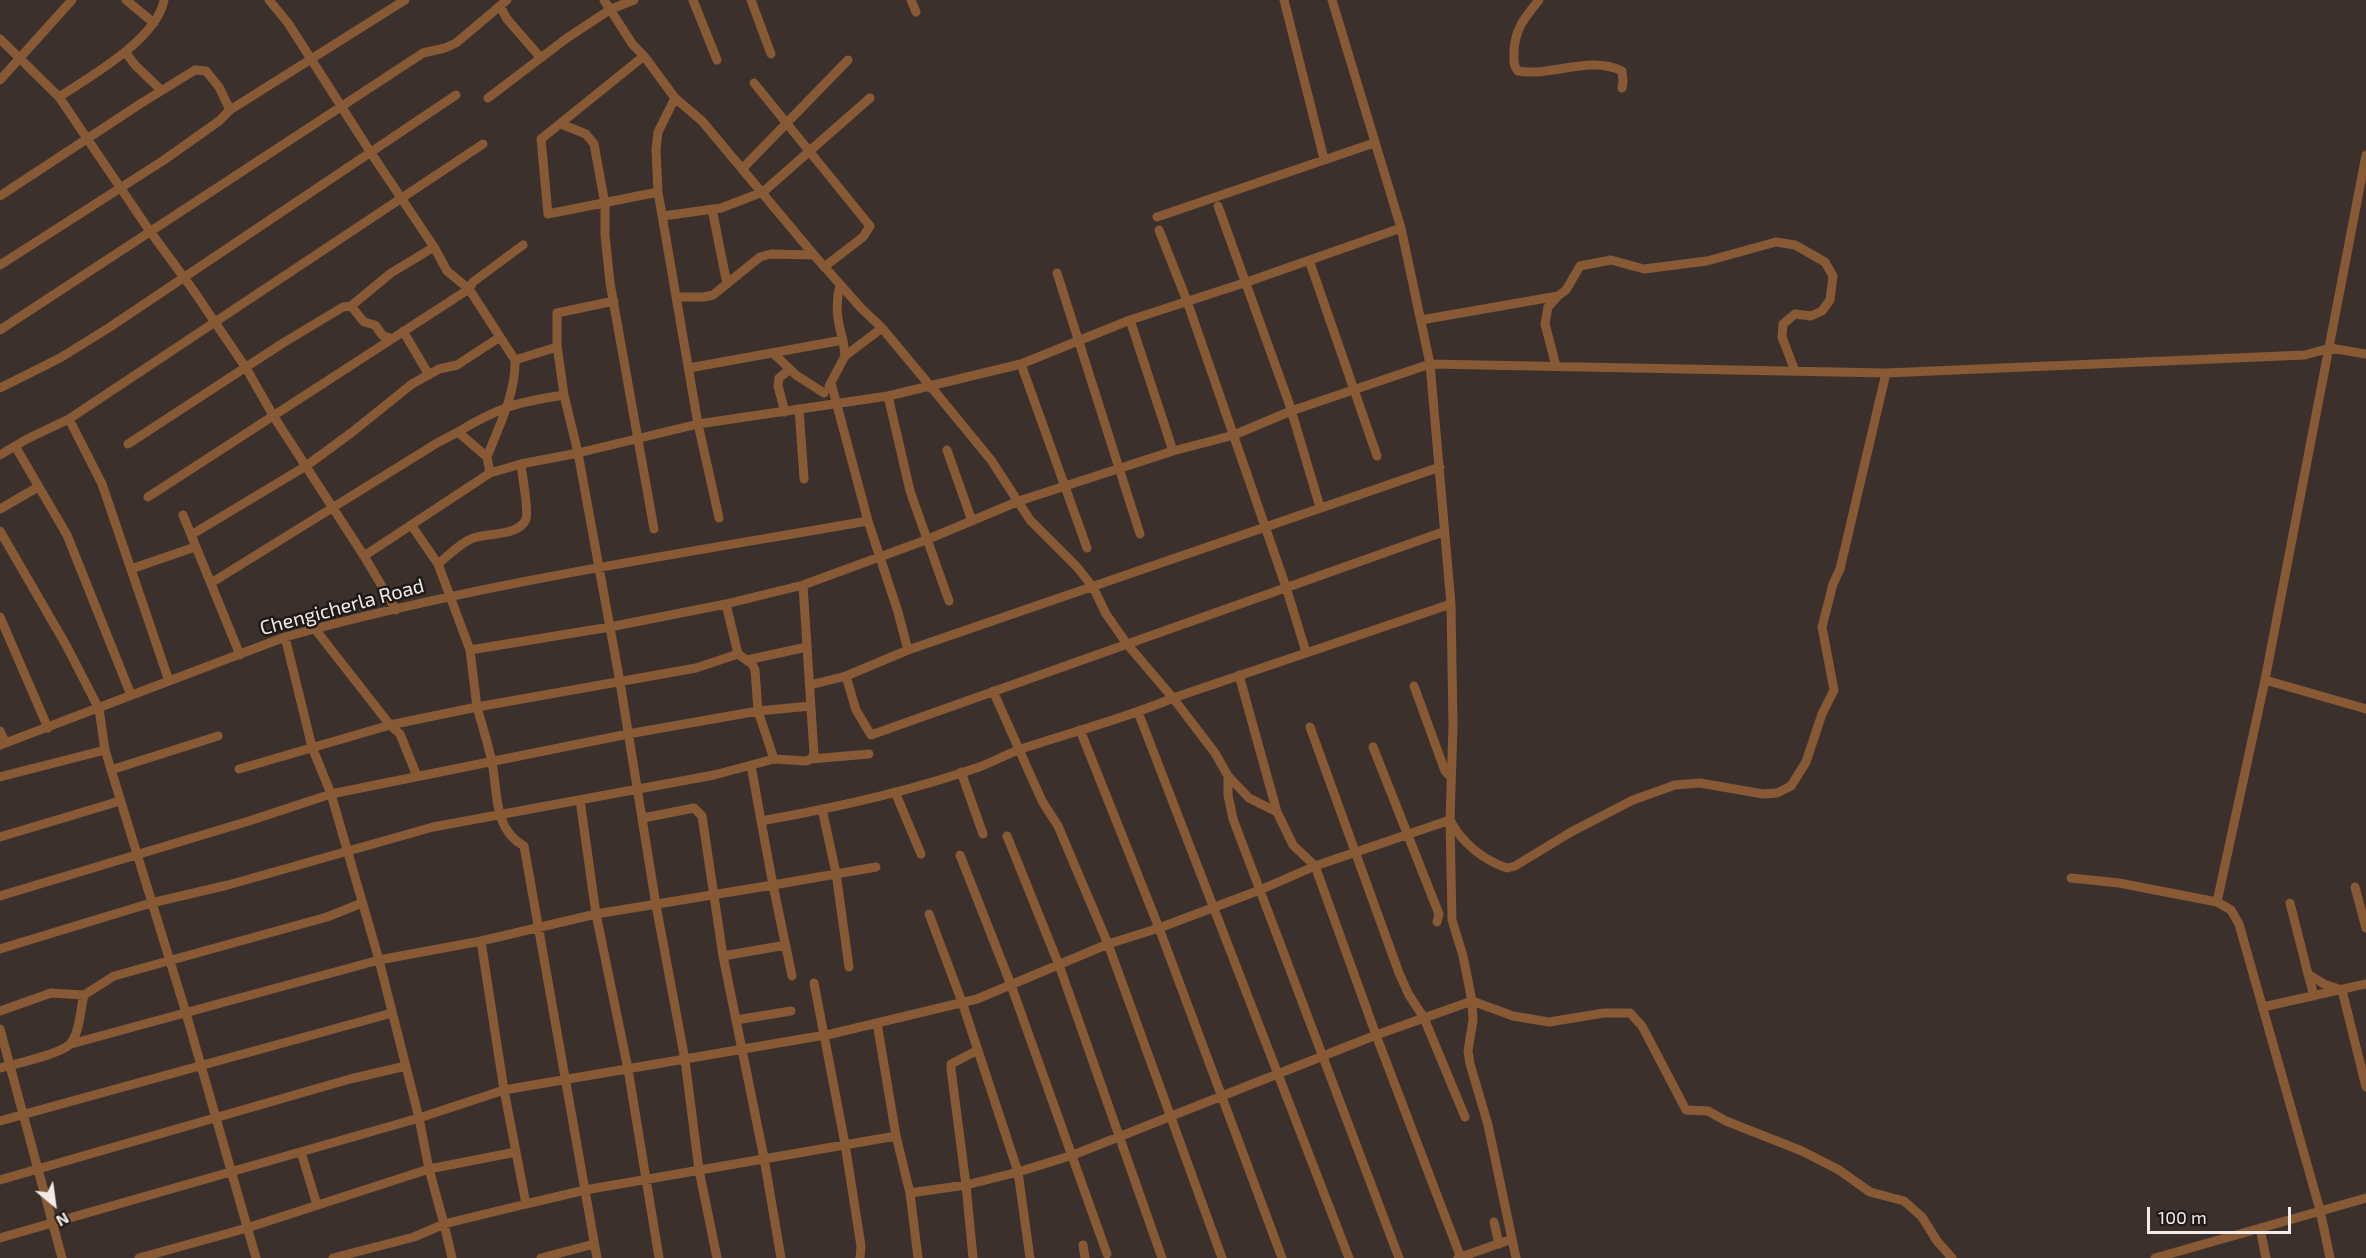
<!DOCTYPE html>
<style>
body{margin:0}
#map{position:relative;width:2366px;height:1258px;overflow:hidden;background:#3c302d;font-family:"Exo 2",sans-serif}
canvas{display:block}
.north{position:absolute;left:24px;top:1174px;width:60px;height:60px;-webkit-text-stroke:4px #1f1a18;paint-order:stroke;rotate:151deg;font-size:16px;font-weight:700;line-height:24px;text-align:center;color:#f3ebe9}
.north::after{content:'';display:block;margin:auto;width:21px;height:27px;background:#f3ebe9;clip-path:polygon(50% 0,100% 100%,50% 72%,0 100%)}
.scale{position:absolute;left:2147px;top:1207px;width:144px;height:27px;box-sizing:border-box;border:3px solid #f3ebe9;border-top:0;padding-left:8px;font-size:18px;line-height:21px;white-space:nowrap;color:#f3ebe9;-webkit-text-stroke:4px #1f1a18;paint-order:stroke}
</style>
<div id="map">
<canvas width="2366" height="1258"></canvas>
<div class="north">N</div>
<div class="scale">100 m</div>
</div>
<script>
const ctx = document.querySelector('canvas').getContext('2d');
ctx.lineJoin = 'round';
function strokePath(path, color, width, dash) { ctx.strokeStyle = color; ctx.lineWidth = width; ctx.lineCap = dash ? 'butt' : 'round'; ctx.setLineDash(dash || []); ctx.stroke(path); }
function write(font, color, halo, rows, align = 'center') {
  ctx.font = font + ' "Exo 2",sans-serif'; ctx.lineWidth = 5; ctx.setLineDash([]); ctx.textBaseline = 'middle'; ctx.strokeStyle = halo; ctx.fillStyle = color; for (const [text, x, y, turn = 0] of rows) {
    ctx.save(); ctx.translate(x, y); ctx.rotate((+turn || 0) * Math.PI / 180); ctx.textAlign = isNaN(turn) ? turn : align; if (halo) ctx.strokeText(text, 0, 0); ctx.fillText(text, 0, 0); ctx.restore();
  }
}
strokePath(new Path2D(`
 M126 0 154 23
 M269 0 288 23 371 153 434 247 447 271 469 289 515 360C516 393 499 426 487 457
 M604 0 633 45 644 56 675 98 658 132 656 150 658 192 698 424 719 518
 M693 0 717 60
 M751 0 771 54
 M911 0 916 12
 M1284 0 1324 159
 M1332 0 1401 228 1430 364 1451 604 1453 726 1450 820 1452 920 1463 956 1472 1001 1473 1020 1468 1051 1470 1064 1488 1125 1516 1258
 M1539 0C1525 17 1514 30 1514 53 1514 61 1513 65 1518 71 1552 77 1589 55 1622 71L1623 81 1622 88
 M500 6 507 19 540 57
 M0 39 59 97 149 230 191 287 246 368 274 417 364 556 396 610
 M125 52 136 66 161 90
 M644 56 541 139 548 214 658 192
 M0 80 72 0
 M754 83 870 226 863 237 824 267
 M59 97C91 76 157 39 164 0
 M488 98 567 38 611 9 634 0
 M675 98 702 121 814 255 861 308 882 328 941 399 991 460 1030 520 1076 566 1093 587 1106 614 1127 644 1173 698 1215 753 1228 776 1249 798 1277 812 1293 845 1315 866 1376 1035 1461 1258
 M230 110 405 0
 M561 124 586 134 594 144 605 204V235L610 283 654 529
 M743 168 848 60
 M0 196 140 104 195 70 206 71 219 87 230 110 219 121 164 160 0 265
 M1218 206 1289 403 1320 507
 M712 209 727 284
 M663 216 721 208 763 192 870 98
 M1157 217 1374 143
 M1159 230 1187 301 1286 587 1306 652
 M1309 260 1377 456
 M1057 273 1140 534
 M840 285C835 305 837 320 843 340
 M678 297H704L713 295 760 257 771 254 814 255
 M614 301 557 313V345L564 395 578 453 620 682 656 905 685 1060 699 1170 717 1258
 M351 306 391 273 434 247
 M1421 320 1558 296 1566 290 1580 266 1611 260 1644 269 1707 261 1776 242 1795 245 1825 262 1833 276 1830 300 1822 311 1811 316 1795 314 1783 324 1782 337 1795 371
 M0 330 423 53 445 48 456 43 507 0
 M403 331 429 375
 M773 353 796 375 824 393
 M515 360 557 347
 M1021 364 1087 548
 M1556 366 1545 324 1548 307 1558 296
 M689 368 843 340 845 356 882 328
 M831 383 868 521 898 612 908 650
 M829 386 845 356
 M0 388 60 358 110 327 456 95
 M888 396 1021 364 1130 320
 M799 409 804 479
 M785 412 778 386 779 378 790 369
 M69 419 102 484 169 681
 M128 444 283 343 343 307 351 306 364 322 375 325 383 336 391 338
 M15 446 67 535 131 695
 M947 450 972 521
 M1173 451 1130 320 1247 282 1401 228
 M0 455 27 439 69 419 483 144
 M490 473 487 457 458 432C499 407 518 402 564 395
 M148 497 469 289 473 282 523 245
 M0 509 38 487
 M183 515 240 655
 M412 526 438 564 470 650 610 627 726 604 803 585 926 540 1019 501 1173 451 1234 435 1291 411 1430 364 1886 373 2305 355 2330 348 2366 354
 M0 531 66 645 99 709 105 750 186 1013 256 1258
 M191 535 306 466 351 433 412 384 439 369 457 365 500 337
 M364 556 490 473 521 464 578 453 698 424 888 396 910 491 949 601
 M438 564C448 556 459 544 471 539 486 532 519 537 526 519 529 511 522 475 521 464
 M131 569 195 547
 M211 583 437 443 458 432
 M1451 604 1173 698C1124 719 1072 732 1021 749 1007 754 993 762 979 767 909 792 834 808 761 821L773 885 596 914 481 941 504 1090 526 1204 585 1190 896 1136 910 1193 966 1185 1018 1172 1073 1155 1376 1035 1472 1001 1513 1016 1549 1022 1604 1013H1630L1642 1026 1686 1110 1708 1111 1726 1121 1802 1151 1839 1170 1870 1192 1904 1201 1922 1217 1937 1241 1952 1258
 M0 617 48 728
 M315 629 390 725 400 734 417 776
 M285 637 312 747 331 794 628 734 758 711 755 670 752 664 738 654
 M747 660 807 647
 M1239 675 1277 812
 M846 676 856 710 871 735 1443 532
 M2265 680 2366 709
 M810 685 846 676 908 650 1440 467
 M1414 686 1445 771 1451 777
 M993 691 1042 801 1058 826 1108 944 1222 1258
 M1138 712 1349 1258
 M1310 727 1399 973 1409 995 1424 1018 1465 1117
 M1080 730 1159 928 1282 1258
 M0 731 5 742
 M0 745 285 637C476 584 673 555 868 521
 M1373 747 1439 914 1437 922
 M774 759 758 711 811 706
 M811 759 869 754
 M751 765 761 821
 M239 769 390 725 477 707 470 650
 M111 770 218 736
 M961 772 983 834
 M1228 776V795L1233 819 1399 1258
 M0 777 105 750
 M895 792 921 854
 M580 800 596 914 628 1069 659 1258
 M822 809 836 873 849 967
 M643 818 694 808 702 816 723 956 764 1158 781 1258
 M1007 836 1059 965 1162 1258
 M0 837 120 801
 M960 855 1011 985 1107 1254
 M2071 878 2119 883 2217 902
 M2355 887 2366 928
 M0 896 249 821 331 794 379 960 419 1118 0 1238
 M2290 903 2308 974 2324 984 2342 990 2366 1087
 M929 914 962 1002 1018 1172 1030 1258
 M0 949 151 903 228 885 433 827 714 775 774 759 806 761 811 759 814 754 803 585
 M723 956 786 945
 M2308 974 2314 996
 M792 976 773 885 876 867
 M814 983 845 1144 861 1246 860 1258
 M2263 1007 2366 984
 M0 1011 51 993 84 995
 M736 1020 791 1011
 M877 1023 896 1136
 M0 1029 62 1258
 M71 1044 379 960 481 941
 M0 1068C15 1064 61 1054 70 1044 80 1033 80 1010 84 995L114 976 327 917 362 903
 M0 1121 392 1013
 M301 1152 317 1205
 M0 1180 350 1079 406 1066
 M910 1193 918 1258
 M1494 1222 1499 1244
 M2260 1228 2266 1258
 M1083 1245 1085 1258
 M139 1258 247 1228 429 1169 516 1152
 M333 1258 414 1237 444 1224 429 1169 419 1118 504 1090 831 1034 977 999 1108 944 1159 928 1260 890 1315 866 1450 820C1462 843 1483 860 1507 868L1515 866 1571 832 1633 800 1675 785 1700 783 1763 794 1777 793 1791 786 1806 762 1822 714 1834 690 1822 627 1833 584 1840 569 1886 373
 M452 1258 444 1224 526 1204
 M541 1258 594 1244
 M597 1258 524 846C493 829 498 793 492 762 488 744 482 725 477 707L696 668 738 654 726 604
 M973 1258 966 1185 951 1069V1064L978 1050
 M1458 1258 1512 1239
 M2155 1258 2366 1198
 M2330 1258 2320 1210 2239 924 2231 910 2217 902 2265 680 2366 155`), '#875934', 9);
write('20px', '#f3ebe9', '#1f1a18', [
 ["Chengicherla Road",342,607,-15]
]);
</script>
